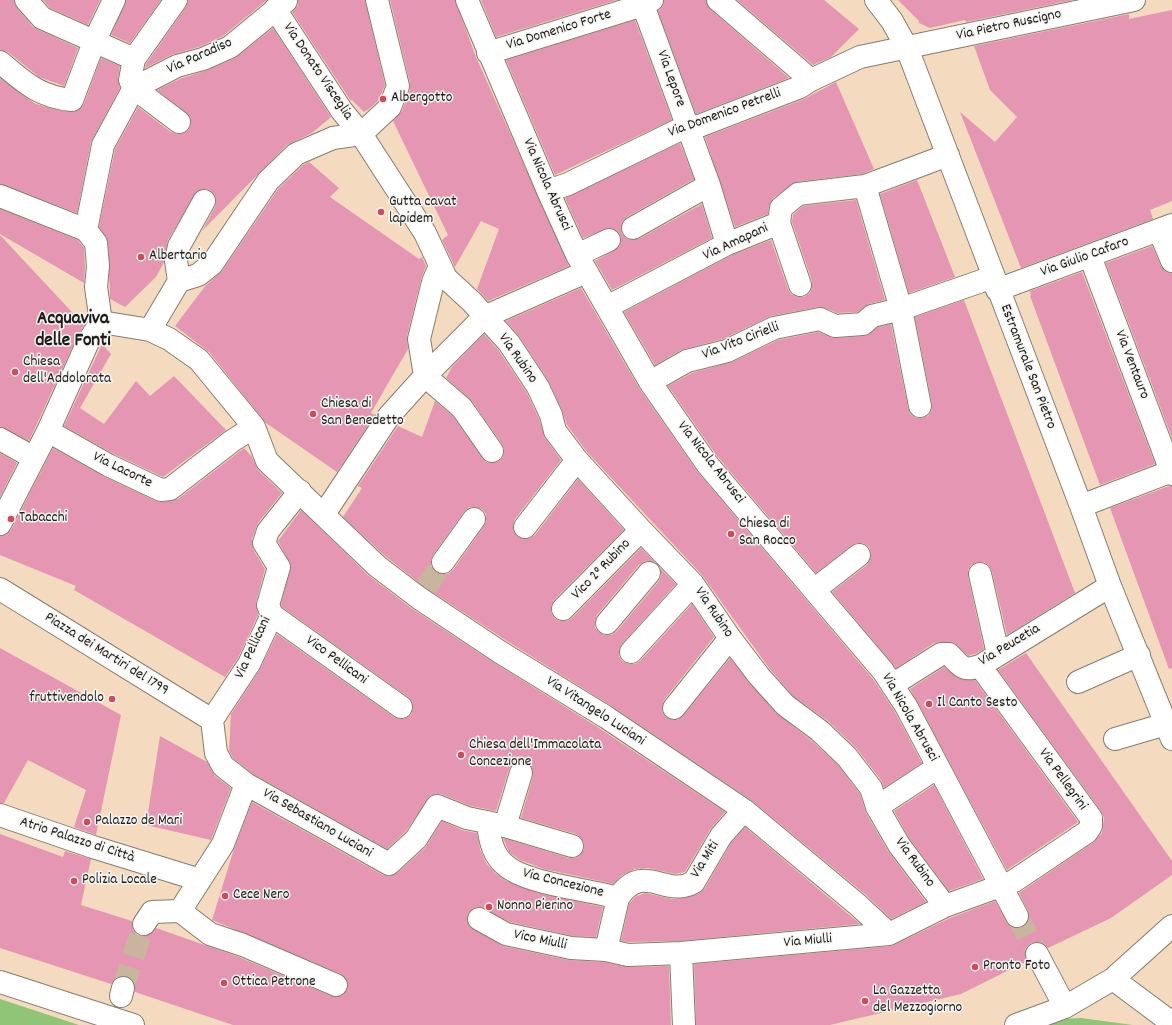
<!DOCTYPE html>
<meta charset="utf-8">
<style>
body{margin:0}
canvas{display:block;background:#f4dbbf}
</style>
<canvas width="1172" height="1025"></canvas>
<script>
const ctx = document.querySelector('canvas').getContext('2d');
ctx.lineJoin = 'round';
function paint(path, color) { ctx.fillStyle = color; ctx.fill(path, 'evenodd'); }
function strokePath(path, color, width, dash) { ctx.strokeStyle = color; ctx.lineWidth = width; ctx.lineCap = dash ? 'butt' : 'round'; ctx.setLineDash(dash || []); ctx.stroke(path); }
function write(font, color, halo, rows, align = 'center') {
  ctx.font = font + ' Dekko,sans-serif'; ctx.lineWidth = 3; ctx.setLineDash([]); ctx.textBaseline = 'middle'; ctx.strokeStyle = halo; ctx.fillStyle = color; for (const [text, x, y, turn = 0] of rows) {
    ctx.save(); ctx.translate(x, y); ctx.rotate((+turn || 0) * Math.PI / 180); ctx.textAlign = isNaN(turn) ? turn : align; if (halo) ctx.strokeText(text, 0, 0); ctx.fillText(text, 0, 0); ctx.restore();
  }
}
paint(new Path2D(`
 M0 999 79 1025H0Z
 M1081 1018 1133 1025H1043L1062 1019Z`), '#90c577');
paint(new Path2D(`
 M0 0H14L17 8 33 27 78 48 64 86 39 77 8 52 0 50Z
 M43 0H100L88 25 50 8Z
 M126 0H161L130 43 111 35Z
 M188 0H267L223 36 199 47 171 55 145 68 146 64 186 7Z
 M298 0H365L385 85 379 100 370 108 364 112 352 100 351 101 292 12 298 6Z
 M390 0H455L476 57 569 266 488 301 477 289 499 229 481 221 455 267 442 240 448 235 393 121 402 111 410 90V83Z
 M481 0H617L496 37Z
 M664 0H706L710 9 789 78 696 114 658 11 663 6Z
 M737 0H824L859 29 831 57 813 65Z
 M898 0H1073L966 22 965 20 930 28 919 23V21Z
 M1172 10V201L1150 210 1153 219 1021 268 960 112 995 142 1017 117 990 90 974 46 1129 14V19Z
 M635 20 672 120 555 175 506 60Z
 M273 28 331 117 312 133 287 145 202 231 215 207 216 200 214 194 210 190 203 189 197 191 168 240 164 262 156 277 125 307 110 299 108 242 99 227 115 149 138 107 171 132 178 134 184 133 189 129 191 124 190 117 157 90 182 78 208 70 235 58Z
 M101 58 120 66 118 78 120 88 91 142 77 213 0 184V78L18 92 36 104 57 110 75 112 84 104Z
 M836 82 874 169 862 174 796 182 773 198 769 206 768 214 735 227 705 137 804 99Z
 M680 143 694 179 627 217 622 222 621 228 622 234 627 239 632 240 639 239 702 204 712 238 612 290 595 261 619 247 621 241 620 234 616 230 610 228 583 238 565 198Z
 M309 162 339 188 330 197 419 259 422 257 426 266 421 279 407 336 408 349 371 413 375 415 337 472 266 423 209 352 175 326 206 285 222 271 278 189 303 165Z
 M917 180 955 277 909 293 880 194Z
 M856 200 885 300 869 304 858 312 837 313 825 308 818 307 771 316 723 339 681 350 655 365 624 312 732 255 771 240 788 289 791 294 797 297H804L810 293 812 288V281L792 222 793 215 803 206Z
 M0 209 78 240 84 248 85 266 84 283 0 234Z
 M0 235 84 325 77 337 29 441 0 427Z
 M1152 246 1161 266 1165 271 1172 273V438L1106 263Z
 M1082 272 1155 464 1100 485 1030 296H1031L1030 291Z
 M581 288 639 388 697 471 873 679 895 712 922 763 884 788 881 780 856 748 828 721 793 696 769 668 702 575 587 452 567 425 562 410 548 380 519 336 506 321Z
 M964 300 1075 593 1007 635 992 571 989 565 984 562H977L971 565 968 570V577L984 649 975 654 968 656 954 643 941 642 934 643 896 668 832 592 867 565 870 560 871 554 869 547 863 543H857L852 545 816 573 717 456 668 386 692 373 732 362 778 340 818 332 836 338 864 336 878 327 891 324 908 408 910 414 916 418H923L928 416 932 410V404L915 317Z
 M484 334 499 351 527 393 539 419 545 438 561 460 515 519 513 526 514 532 518 537 524 539 530 538 535 535 578 479 624 530 554 600 551 606V612L554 618 560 621H567L572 618 641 548 655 562 645 561 639 565 597 615 595 621V628L599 632 605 635H612L617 631 659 581 661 575 660 568 676 584 622 644 619 650V656L622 661 629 664H635L640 661 692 604 714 637 664 700 662 707V712L666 717 673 720H678L683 716 730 658 776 713 812 741 838 765 860 794 866 813 888 851 926 902 891 919 866 895 751 800 613 707 507 641 426 588 385 556 343 517 362 488 358 486 398 426 422 437 435 401 453 416 486 462 493 463 499 461 503 457 504 450 502 444 472 401 446 378 452 367ZM469 507H476L482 509 486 514V521L484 526 453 570 448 574H441L436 572 431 567V560L433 555 464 512Z
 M102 344 111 354 80 408 104 424 136 381 150 396 174 376 226 430 163 477 114 454 64 426Z
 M53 448 103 476 156 501 162 502 178 499 244 448 252 457 258 470 282 493 258 523 252 539 253 549 265 569 256 602 258 615 238 658 225 677 74 590 76 586 0 555V536L6 535 11 530Z
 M0 453 17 463 0 497Z
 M1169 486H1172V668L1169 669 1110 508Z
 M301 510 368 575 411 608 493 662 599 728 725 812 710 830 685 872 675 874 648 868 635 869 621 876 614 884 544 869 520 860 509 852 503 838 569 858H575L580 855 584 849V843L581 838 576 834 521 818 533 776V771L530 765 524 761H519L513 764 509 769 496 811 471 806 441 794 431 795 406 831 387 849 253 774 233 758 229 751 231 714 259 671 277 634 394 717 399 719 406 718 411 715 413 709 412 702 408 697 282 607 281 604 291 566 278 541Z
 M0 648 121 715 96 835 74 827 86 790 28 760 4 803H0Z
 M1026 653 1172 861V875L1111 918 1048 948 1044 944 1038 942 1031 943 1026 948 1025 953 1027 961 961 994 830 1025H696L694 964 892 946 950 918 995 901 1010 926 1017 928 1022 927 1027 923 1029 917 1028 911 1019 893 1094 842 1102 833 1104 818 1101 811 998 670Z
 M944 667 958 678 975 680 1078 822 1007 870 910 689Z
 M160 736 207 762 215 776 231 788 211 840 146 825Z
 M934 785 983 879 949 891 909 838 894 811Z
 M252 802 383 875 390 876 397 873 425 848 442 821 462 830 477 833 480 849 486 863 495 873 506 881 538 893 603 907 596 937 573 936 510 922 479 907 473 908 468 913 467 920 469 926 503 946 568 960 604 962 628 967 669 966 671 1025H233L135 992V984L132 979 126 976H119L111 984 0 948V834L63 857 65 851 91 859 81 905 132 921 133 929 137 935 143 936 149 935 156 928 239 957 331 996 337 997 343 995 347 990 348 984 346 978 341 974 212 920 234 849Z
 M745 827 860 924 680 941 629 942 621 941 629 904 635 897 645 893 672 899 684 898 699 893 705 888 731 843Z`), '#e596b3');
strokePath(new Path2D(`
 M425 589 443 562
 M1017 916 1037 954
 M123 988 144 924`), '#c9b59e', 22, [22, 11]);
const minor = new Path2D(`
 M26 0 42 18 134 59
 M176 0 134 59 130 80 134 88 179 122
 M467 0 548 191 577 255 650 382 707 464 883 671 906 706 1017 916
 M718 0 811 80
 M876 0 892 21 907 48 1081 506 1110 586 1172 739
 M643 5 709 185 727 244
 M275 9 342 111 361 134 425 233 446 278 472 302 509 343 538 387 551 415 555 431 577 460 641 530 693 584 730 638 759 676 785 705 820 731 847 757 871 788 877 807 899 845 945 906
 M488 53 643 5 652 0
 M0 62C24 82 39 97 72 100L94 42 114 0
 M361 134 390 107 398 86 377 0
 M865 186 901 309 920 406
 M548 191 568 184 687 126H699L800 87 811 80 860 57 1134 0
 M0 196 86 230 96 243 98 266 96 287 101 322
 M779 223 800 285
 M633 228 709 185
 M86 230 103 145 134 88 177 66 203 59 230 47 286 1
 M1159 230 1172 261
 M577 255 609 240
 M1090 256 1172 474
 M440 266 433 282 419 339 425 376 462 408 492 451
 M179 281 198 275 212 264 268 181 296 154 333 138 361 134
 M179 281 176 261 179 246 204 201
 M997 290 1172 225
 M607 307 727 244 779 223 781 208 798 194 865 186 948 155
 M101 322 150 330 169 339 199 360 254 427 267 461 377 566 419 598 500 652 606 717 744 810 858 905 889 934
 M150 330 179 281
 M650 382 687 361 727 351 774 328 820 319 835 326 863 324 872 316 901 309 993 277
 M48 431 108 465 161 490 170 489 232 441 254 427
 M0 439 34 458
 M1081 506 1172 471
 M324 514 389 416 425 376 484 317 586 272
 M0 524 48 431 88 342 101 322
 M525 527 577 460
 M443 562 474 519
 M980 574 998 654
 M0 589 212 720
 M814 590 859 555
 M563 609 641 530
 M272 615 401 707
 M607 623 649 573
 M631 652 693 584
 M1078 682 1139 655
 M892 685 941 654H949C961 666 962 672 980 666L1110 586
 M674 708 730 638
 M212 720 216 753 223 766 246 784 389 864 416 839 437 806 467 818 505 826 572 846
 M212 720 249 664 272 615 268 605 279 567 264 543 268 531 300 491
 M1115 739 1166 724
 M877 807 938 767
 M0 815 93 847 200 880
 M488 822C489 837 492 854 504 864 524 884 588 889 618 898L606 950
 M505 826 521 773
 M618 898C643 860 666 899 694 882L721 836 744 810
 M180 911 210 934 243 945 336 985
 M479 919 506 934 571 948 606 950 628 955 681 953 889 934 945 906 1014 881 1087 832 1091 826V818L980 666
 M144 924 152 912 180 911 223 844 246 784
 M681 953 684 1025
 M1037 954 1065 1007
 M1113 979 1172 1023
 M0 982 133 1025
 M121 996 123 988
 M1016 1025 1065 1007 1113 979 1172 926`);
strokePath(minor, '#887c6e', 24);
strokePath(minor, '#fff', 22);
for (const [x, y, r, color] of [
 [383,99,4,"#d1495b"],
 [381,212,4,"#d1495b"],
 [141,257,4,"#d1495b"],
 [15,372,4,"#d1495b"],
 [313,414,4,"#d1495b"],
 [11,519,4,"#d1495b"],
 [731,534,4,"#d1495b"],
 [112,699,4,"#d1495b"],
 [929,704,4,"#d1495b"],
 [461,755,4,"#d1495b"],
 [87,822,4,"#d1495b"],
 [74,881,4,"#d1495b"],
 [225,896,4,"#d1495b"],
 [489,907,4,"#d1495b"],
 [975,967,4,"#d1495b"],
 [224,983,4,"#d1495b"],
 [865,1001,4,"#d1495b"]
]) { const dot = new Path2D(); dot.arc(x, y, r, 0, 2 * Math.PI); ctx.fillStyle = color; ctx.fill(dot); strokePath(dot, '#f6f6f2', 1.5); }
write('15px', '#1c1c1c', '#f6f6f2', [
 ["Via Pietro Ruscigno",1009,26,-12],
 ["Via Domenico Forte",559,31,-17],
 ["Via Paradiso",200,57,-24],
 ["Via Donato Visceglia",317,72,56],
 ["Via Lepore",670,79,70],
 ["Via Domenico Petrelli",725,114,-20],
 ["Via Nicola Abrusci",546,185,66],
 ["Via Amapani",736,243,-25],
 ["Via Giulio Cafaro",1085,258,-20],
 ["Via Vito Cirielli",741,342,-21],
 ["Via Rubino",517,359,55],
 ["Via Ventauro",1131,365,69],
 ["Estramurale San Pietro",1027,367,69],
 ["Via Nicola Abrusci",710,463,52],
 ["Via Lacorte",122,471,26],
 ["Vico 2° Rubino",602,570,-46],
 ["Via Rubino",713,613,56],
 ["Via Peucetia",1010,646,-31],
 ["Via Pellicani",254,648,-65],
 ["Piazza dei Martiri del 1799",106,655,32],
 ["Vico Pellicani",336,661,36],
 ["Via Vitangelo Luciani",595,712,33],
 ["Via Nicola Abrusci",909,718,60],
 ["Via Pellegrini",1062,780,54],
 ["Via Sebastiano Luciani",317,824,30],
 ["Atrio Palazzo di Città",77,841,18],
 ["Via Miti",706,860,-58],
 ["Via Rubino",914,863,54],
 ["Via Concezione",563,884,14],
 ["Vico Miulli",540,941,12],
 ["Via Miulli",808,942,-5]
]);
write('15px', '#1c1c1c', '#f6f6f2', [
 ["Albergotto",391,99],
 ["Gutta cavat",389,203],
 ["lapidem",389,220],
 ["Albertario",149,257],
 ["Chiesa",23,363],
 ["dell'Addolorata",23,380],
 ["Chiesa di",321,405],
 ["San Benedetto",321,422],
 ["Tabacchi",19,519],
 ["Chiesa di",739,525],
 ["San Rocco",739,542],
 ["fruttivendolo",104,699,"right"],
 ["Il Canto Sesto",937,704],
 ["Chiesa dell'Immacolata",469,746],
 ["Concezione",469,763],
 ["Palazzo de Mari",95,822],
 ["Polizia Locale",82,881],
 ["Cece Nero",233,896],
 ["Nonno Pierino",497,907],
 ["Pronto Foto",983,967],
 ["Ottica Petrone",232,983],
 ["La Gazzetta",873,992],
 ["del Mezzogiorno",873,1009]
], 'left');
write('bold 19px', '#1c1c1c', '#f6f6f2', [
 ["Acquaviva",73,320],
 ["delle Fonti",73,342]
]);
</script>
